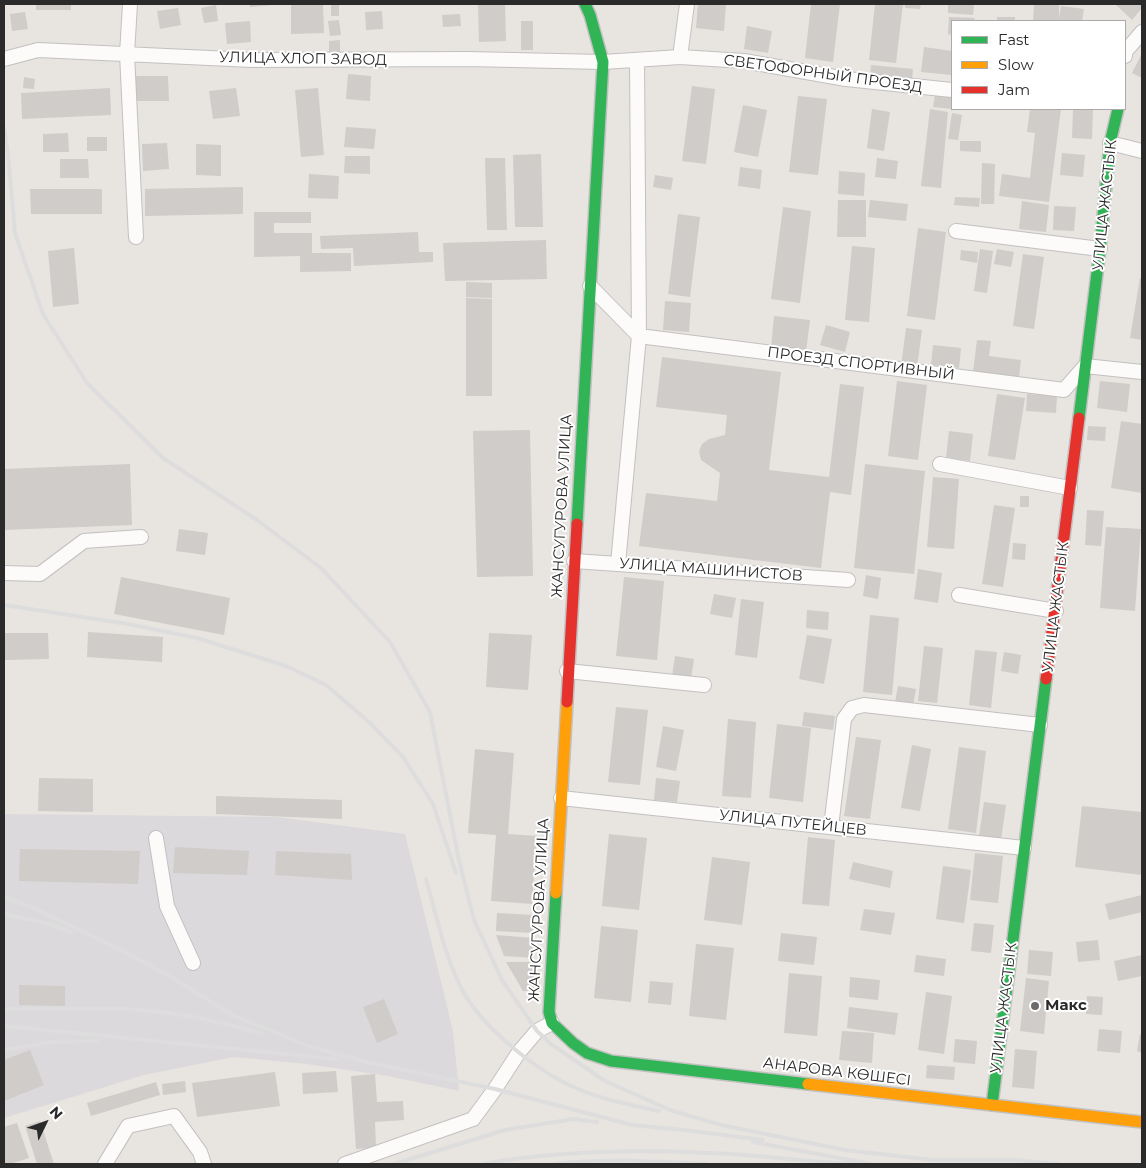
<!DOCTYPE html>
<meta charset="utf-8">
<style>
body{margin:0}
#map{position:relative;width:1146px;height:1168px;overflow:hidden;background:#e8e4e0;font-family:Montserrat,sans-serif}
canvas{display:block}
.frame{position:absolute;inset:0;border:5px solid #2a2a2a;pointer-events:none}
.legend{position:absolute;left:951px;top:20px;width:175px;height:90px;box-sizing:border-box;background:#fff;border:1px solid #aaa;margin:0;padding:6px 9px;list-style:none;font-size:15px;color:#2a2a2a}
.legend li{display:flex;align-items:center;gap:10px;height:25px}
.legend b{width:25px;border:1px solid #aaa}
.north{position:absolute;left:20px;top:1098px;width:50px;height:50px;-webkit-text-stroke:4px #fff;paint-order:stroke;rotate:48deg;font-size:14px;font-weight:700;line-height:20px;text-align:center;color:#2a2a2a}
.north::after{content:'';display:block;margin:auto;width:18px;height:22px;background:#2a2a2a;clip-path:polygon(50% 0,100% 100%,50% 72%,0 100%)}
</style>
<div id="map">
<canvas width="1146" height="1168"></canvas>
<div class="frame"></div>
<ul class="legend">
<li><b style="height:6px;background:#30b455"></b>Fast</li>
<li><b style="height:6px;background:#ff9f0a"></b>Slow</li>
<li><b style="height:6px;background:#e5322d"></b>Jam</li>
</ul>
<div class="north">N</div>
</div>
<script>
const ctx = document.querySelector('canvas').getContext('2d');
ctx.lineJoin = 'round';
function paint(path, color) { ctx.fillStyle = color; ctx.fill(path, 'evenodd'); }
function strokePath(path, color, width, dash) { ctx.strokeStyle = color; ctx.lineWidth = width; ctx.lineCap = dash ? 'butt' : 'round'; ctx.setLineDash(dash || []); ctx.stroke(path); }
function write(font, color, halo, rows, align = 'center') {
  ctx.font = font + ' Montserrat,sans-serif'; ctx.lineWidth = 4; ctx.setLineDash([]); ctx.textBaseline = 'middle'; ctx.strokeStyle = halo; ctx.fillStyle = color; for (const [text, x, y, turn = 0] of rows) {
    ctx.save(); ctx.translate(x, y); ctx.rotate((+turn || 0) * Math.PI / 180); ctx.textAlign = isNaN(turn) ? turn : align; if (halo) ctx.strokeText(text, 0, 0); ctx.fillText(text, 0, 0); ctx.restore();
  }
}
paint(new Path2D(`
 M4 814 277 817 405 834 453 1031 459 1091 388 1076 307 1064 234 1057 144 1075 4 1118Z`), '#dbd9db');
paint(new Path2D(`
 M36 4H71V10H36Z
 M250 4H273V5L250 7Z
 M291 4H323L324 33 291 34Z
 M331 4H339V16H331Z
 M478 4H505L506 41 479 42Z
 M698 4H726L724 31 696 28Z
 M811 4H840L833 62 805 58Z
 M875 4H903L896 63 869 60Z
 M905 4H921L920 9 905 8Z
 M948 4H974L973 15 948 13Z
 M1034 4H1059V18L1061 6 1084 9 1082 21H1033Z
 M1115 4H1142V8L1132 20Z
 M216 5 218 21 204 23 201 8Z
 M178 8 181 25 160 29 157 11Z
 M382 11 383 29 366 30 365 12Z
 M25 12 28 29 12 31 10 14Z
 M460 14 461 26 443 27 442 15Z
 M949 17 975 18 974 21H952V35L948 34Z
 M997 17H1015V21H997Z
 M339 20 341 35 330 36 328 21Z
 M250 21 251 42 227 44 225 23Z
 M521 21H533V50H521Z
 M747 26 772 31 768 53 744 49Z
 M340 40V52H329V41Z
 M924 47 952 51V75L921 72Z
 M1142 53V78L1132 73Z
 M871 65 913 69 912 80 870 76Z
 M348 74 371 76 370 101 346 99Z
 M135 76H168L169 101H135Z
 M24 77 35 79 34 89 23 88Z
 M692 86 715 89 706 164 682 161Z
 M110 88 111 115 22 119 21 93Z
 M236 88 240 116 213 119 209 91Z
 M318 88 324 155 301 157 295 90Z
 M935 95 952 97V109L933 107Z
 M798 96 827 99 818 175 789 172Z
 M743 105 767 110 758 157 734 152Z
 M872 109 890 112 884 151 867 148Z
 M930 109 948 112 941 188 921 186Z
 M1030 109H1061L1049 202 999 196 1002 174 1030 178 1035 133 1027 132Z
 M1073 109H1093L1092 139 1072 138Z
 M952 113 962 115 958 140 948 139Z
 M346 127 376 129 374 149 344 147Z
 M68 133 69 152H43V134Z
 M87 137H107V151H87Z
 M960 141H981V152L960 151Z
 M167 143 169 169 143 171 142 144Z
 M196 144 221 145V176L196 175Z
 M1062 153 1085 155 1083 177 1060 175Z
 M541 154 543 227H515L513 155Z
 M345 156H370V174L344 173Z
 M485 158H505L507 230H487Z
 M877 158 898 161 896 179 875 177Z
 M60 159H88L89 178H60Z
 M982 163 995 164 994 204H981Z
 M740 167 762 170 760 189 738 186Z
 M839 171 865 173 864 196 838 194Z
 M309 174 339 176 338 199 308 198Z
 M655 175 673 178 671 190 653 187Z
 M243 187V214L145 216V189Z
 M30 189H102V214H31Z
 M955 197 980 198 979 207 954 205Z
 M838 200H866V237H837Z
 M870 200 908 204 906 221 868 217Z
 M1022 201 1049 205 1046 232 1019 229Z
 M1054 206 1076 207 1074 231 1053 230Z
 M783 207 811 211 800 303 771 299Z
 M254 212H311V223H274V233H312V253H351V271L300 272V256L254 257Z
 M678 214 700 217 690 297 668 294Z
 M918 228 946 232 935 320 907 316Z
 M418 232 419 252H433V262L354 266 353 248 321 249 320 236Z
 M546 240 547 279 445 281 443 243Z
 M852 246 875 248 869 322 845 320Z
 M74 248 79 304 53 307 48 251Z
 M980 249 993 251 987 293 974 291Z
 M997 249 1014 252 1011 267 994 264Z
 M961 250 978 252 977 263 960 260Z
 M1023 254 1044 257 1034 329 1013 326Z
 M1140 278 1142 279V340L1130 338Z
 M466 282 492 283V298L466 297Z
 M466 298 492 299V396H466Z
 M665 301 691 303 689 332 663 330Z
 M774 316 810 320 806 352 771 348Z
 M826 325 850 332 845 352 820 345Z
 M906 328 922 330 917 367 901 366Z
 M977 340 991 341 989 356 1021 360 1019 378 973 372Z
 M933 345 961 348 959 368 931 365Z
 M662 357 781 372 769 470 829 477 840 384 864 387 851 495 830 492 821 568 639 546 646 493 717 501 720 473 701 460 699 451 702 444 709 439 725 435 727 415 656 407Z
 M897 381 927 385 918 460 888 456Z
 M1100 381 1130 384 1127 412 1097 408Z
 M997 394 1025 398 1015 460 988 456Z
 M1027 394 1057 396 1056 413 1026 411Z
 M1121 421 1142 424V493L1111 488Z
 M1088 426 1106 427 1105 441 1087 440Z
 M530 430 533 576 477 577 473 431Z
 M949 431 973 434 970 461 946 458Z
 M130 464 132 525 4 530V469Z
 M865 464 925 471 914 574 854 568Z
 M933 477 959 479 954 549 927 547Z
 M1020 496H1029V507H1020Z
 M994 505 1015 508 1003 587 982 584Z
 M1087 510 1104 511 1101 546 1085 545Z
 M1106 527 1141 529 1135 611 1100 608Z
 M179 529 208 533 205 555 176 551Z
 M1013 543 1026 544 1025 560 1012 559Z
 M918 569 942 573 938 603 914 599Z
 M866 575 881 578 878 599 863 596Z
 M121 577 230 598 224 635 114 614Z
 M624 577 664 581 657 660 616 656Z
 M714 594 736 598 732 618 710 614Z
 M741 599 764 602 757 658 735 655Z
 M807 610 829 612 828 630 806 628Z
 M870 615 899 618 892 695 863 692Z
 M88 632 163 637 162 662 87 657Z
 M4 633H48L49 659 4 660Z
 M489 633 532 635 528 690 486 687Z
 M807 635 832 639 824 684 799 679Z
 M924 646 943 648 937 703 918 701Z
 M975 650 997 652 991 708 969 705Z
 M1004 652 1021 655 1018 674 1001 671Z
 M675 656 694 659 691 679 672 676Z
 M898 686 916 689 913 705 895 702Z
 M616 707 648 710 640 785 608 782Z
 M804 712 835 716 833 730 802 726Z
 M728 719 756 722 751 798 722 796Z
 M777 724 811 728 803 802 769 798Z
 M663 726 684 730 676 771 656 767Z
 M856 737 881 740 870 819 844 816Z
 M912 745 931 749 920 811 901 808Z
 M959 747 986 751 976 833 948 829Z
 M475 749 514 753 508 834 537 836 532 904 491 901 496 835 468 833Z
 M39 778 93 779V812L38 811Z
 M656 778 680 781 677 802 654 800Z
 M216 796 342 800V819L216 814Z
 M984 802 1006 805 1001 840 979 836Z
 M1082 806 1142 812V875L1075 867Z
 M609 834 647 838 639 910 602 906Z
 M808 837 835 840 829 906 802 904Z
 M175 847 249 851 247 875 173 873Z
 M20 849 140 851 138 884 19 881Z
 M276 851 351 854 352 880 275 875Z
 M975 853 1003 856 998 903 970 900Z
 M712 857 750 862 742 925 704 920Z
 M853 862 893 871 890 888 849 879Z
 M943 866 971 870 964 923 936 919Z
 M1142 895V912L1109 920 1105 904Z
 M864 909 895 913 891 935 860 930Z
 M497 913 534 915 533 933 496 931Z
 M974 923 994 925 991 953 971 951Z
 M601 926 638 930 631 1002 594 998Z
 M781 933 817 937 814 965 778 961Z
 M496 935 534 938 533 958 504 956Z
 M1098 940 1100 960 1078 962 1076 942Z
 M696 944 734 948 726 1020 689 1016Z
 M1029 950 1053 952 1051 976 1027 974Z
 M916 955 946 959 944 976 914 972Z
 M1142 955V976L1118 981 1114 961Z
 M506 962H535L534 991H523Z
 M789 973 822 976 817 1036 784 1033Z
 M850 977 880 980 878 1000 849 997Z
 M1026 978 1049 981 1044 1034 1020 1031Z
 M650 981 673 983 671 1005 648 1003Z
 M19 985 65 986V1006L19 1005Z
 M926 992 952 996 944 1054 918 1050Z
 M1087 996 1103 997 1102 1015 1086 1014Z
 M384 999 398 1034 377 1043 363 1007Z
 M849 1007 898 1013 895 1035 847 1028Z
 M1099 1029 1122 1031 1120 1053 1097 1051Z
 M842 1031 874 1033 872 1063 839 1060Z
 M1140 1034 1142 1035V1053L1137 1051Z
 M955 1039 977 1041 975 1064 953 1062Z
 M1015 1049 1037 1051 1034 1089 1012 1087Z
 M30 1050 44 1085 4 1101V1060Z
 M927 1065 955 1067 954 1080 926 1078Z
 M336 1071 338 1092 303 1094 302 1073Z
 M275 1072 280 1106 197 1117 192 1083Z
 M375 1074 377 1102 403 1101 404 1120 375 1122 376 1148 356 1149 351 1076Z
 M185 1081 186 1092 163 1095 162 1084Z
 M156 1082 160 1095 91 1116 87 1103Z
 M40 1121 54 1164H37L25 1126Z
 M17 1123 29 1158 10 1164H4V1127Z`), '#cfccc9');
const street = new Path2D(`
 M130 4 127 54 136 237
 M1125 56V52L1142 32
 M680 57 687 4
 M4 59 38 50 252 60 468 59 603 62 680 57 744 61 846 79 952 90
 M1110 143 1142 151
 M956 231 1100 249
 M590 286 639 336 1064 390 1085 366 1142 372
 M940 464 1070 488
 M574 561 848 580
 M618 564 639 336 637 60
 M4 573 40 574 84 541 141 537
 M959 595 1056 611
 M567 671 704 685
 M561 798 1024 848
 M831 827 844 719 852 708 864 705 1040 725
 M156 838 167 906 193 963
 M105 1164 128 1126 174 1116 200 1152 204 1164
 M345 1164 473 1119 495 1089 519 1052 537 1031 552 1023`);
const fast = new Path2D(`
 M1079 418 1100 249 1110 143 1118 109
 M577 524 603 62 590 15 585 4
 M556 893 549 1012 552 1023 573 1043 587 1053 611 1061 808 1084
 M992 1105 1046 679`);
const slow = new Path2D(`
 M556 893 567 702
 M808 1084 1142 1122`);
const jam = new Path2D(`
 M1046 679 1079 418
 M567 702 577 524`);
strokePath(street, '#c2c1c1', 16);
strokePath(fast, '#c2c1c1', 14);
strokePath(slow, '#c2c1c1', 14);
strokePath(jam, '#c2c1c1', 14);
strokePath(street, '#fcfbfa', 14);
strokePath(fast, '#30b455', 11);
strokePath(slow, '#ff9f0a', 11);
strokePath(jam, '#e5322d', 11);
strokePath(new Path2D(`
 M4 127 8 154 15 233 43 314 87 383 163 458 257 520 321 568 390 642 430 712 458 856 474 920 502 980 537 1031 551 1044 605 1081 670 1110 721 1125 845 1150 933 1160H1015L1058 1164
 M4 605 128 624 197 638 286 666 326 685 369 722 403 757 433 804 456 873
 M426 879C437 917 445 960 465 995 487 1031 539 1073 578 1089 604 1100 632 1105 659 1111
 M4 897 34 908 125 952 173 978 232 1015 311 1047 366 1062 495 1089 632 1125 684 1130 763 1140
 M4 914 49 924 71 932
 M4 1009C58 1009 114 1006 169 1013 200 1017 232 1025 263 1034
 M4 1026 336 1059
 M4 1050 52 1042 97 1041
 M753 1142 871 1164
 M394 1164 505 1130 574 1119 597 1122
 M483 1164C573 1148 666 1149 757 1156 789 1159 821 1162 853 1164
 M554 1164C604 1158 658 1161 708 1164`), '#deddde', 4);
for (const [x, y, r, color] of [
 [1035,1006,5,"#6c6b6a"]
]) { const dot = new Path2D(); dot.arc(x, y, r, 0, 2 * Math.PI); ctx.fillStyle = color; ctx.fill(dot); strokePath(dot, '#fff', 2); }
write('15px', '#2a2a2a', '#fff', [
 ["УЛИЦА ХЛОП ЗАВОД",303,59,1],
 ["СВЕТОФОРНЫЙ ПРОЕЗД",823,74,8],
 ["УЛИЦА ЖАСТЫК",1105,205,-84],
 ["ПРОЕЗД СПОРТИВНЫЙ",861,364,7],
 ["ЖАНСУГУРОВА УЛИЦА",562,506,-87],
 ["УЛИЦА МАШИНИСТОВ",711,570,4],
 ["УЛИЦА ЖАСТЫК",1056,607,-83],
 ["УЛИЦА ПУТЕЙЦЕВ",793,823,6],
 ["ЖАНСУГУРОВА УЛИЦА",539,910,-87],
 ["УЛИЦА ЖАСТЫК",1004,1008,-83],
 ["АНАРОВА КӨШЕСІ",837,1072,7]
]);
write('bold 15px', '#2a2a2a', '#fff', [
 ["Макс",1045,1006]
], 'left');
</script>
